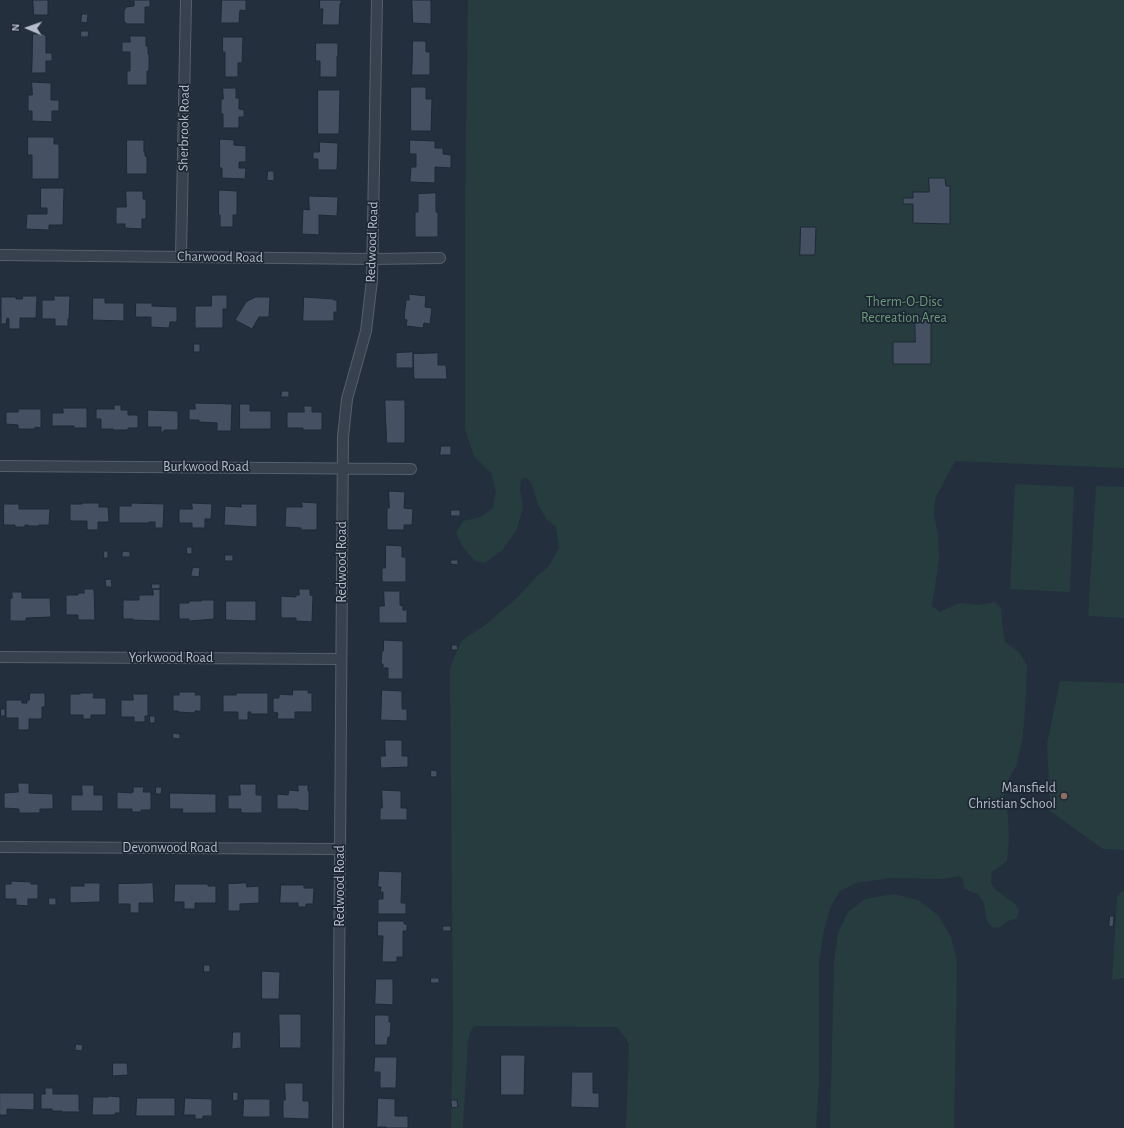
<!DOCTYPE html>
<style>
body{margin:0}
#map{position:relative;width:1124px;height:1128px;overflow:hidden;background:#242f3e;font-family:"Alegreya Sans",sans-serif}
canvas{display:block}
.north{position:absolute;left:8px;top:8px;width:40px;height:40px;-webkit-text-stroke:3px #1d2633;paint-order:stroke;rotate:272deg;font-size:11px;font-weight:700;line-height:16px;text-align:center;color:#b4bcc9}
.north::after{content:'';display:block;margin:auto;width:14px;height:18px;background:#b4bcc9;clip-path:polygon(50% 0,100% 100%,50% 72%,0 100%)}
</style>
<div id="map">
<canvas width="1124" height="1128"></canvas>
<div class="north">N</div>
</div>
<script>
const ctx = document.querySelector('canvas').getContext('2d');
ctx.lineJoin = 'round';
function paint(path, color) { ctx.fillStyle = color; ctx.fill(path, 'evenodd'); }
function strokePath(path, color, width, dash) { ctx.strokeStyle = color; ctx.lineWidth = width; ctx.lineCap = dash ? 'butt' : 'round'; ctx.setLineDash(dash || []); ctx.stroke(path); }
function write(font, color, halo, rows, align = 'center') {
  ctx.font = font + ' "Alegreya Sans",sans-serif'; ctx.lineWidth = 3.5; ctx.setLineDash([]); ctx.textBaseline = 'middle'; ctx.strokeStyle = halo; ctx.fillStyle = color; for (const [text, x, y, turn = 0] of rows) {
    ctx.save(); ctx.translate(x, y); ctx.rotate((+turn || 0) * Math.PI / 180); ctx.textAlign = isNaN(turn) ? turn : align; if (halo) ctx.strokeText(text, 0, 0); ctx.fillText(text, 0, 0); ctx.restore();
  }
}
paint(new Path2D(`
 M468 0H1124V468L955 461 935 499 934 515 938 534 939 560 932 606 940 612 959 603 979 605 995 602 1001 608 1002 624 1005 642 1019 652 1027 665 1026 693 1023 736 1017 764 1004 789V803L1008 815 1009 839 1007 861 992 872 991 883 996 890 1015 904 1019 910 1017 918 1008 921 1000 927 993 928 987 921 984 903 978 894 964 889 963 880 960 876 942 879 891 878 856 883 840 891 831 906 824 930 819 964V1084L816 1128H626L629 1044 622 1033 617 1027 474 1026 470 1032 468 1041 463 1128H451L453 1022 450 668 461 641 485 625 517 598 537 576 549 566 559 548 556 527 547 520 538 504 532 485 527 478 521 479 520 490 523 508 516 531 502 550 485 563 475 561 462 546 456 533 463 521 481 517 493 508 496 491 491 473 474 456 465 429V212Z
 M1015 484 1074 487 1070 592 1010 589Z
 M1096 486 1124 487V618L1088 616Z
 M1060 681 1124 683V850L1103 849 1050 811 1047 744Z
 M1124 889V978L1112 980 1117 897Z
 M894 894 918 900 938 915 951 937 957 962 954 1128H830L834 962 838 933 848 912 865 899Z`), '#263c3f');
const building = new Path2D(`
 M33 0H48V15H34Z
 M130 0H150V7H145V24H127L124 21V11L126 7 134 6V1H130Z
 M222 0H246V11L240 10 239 23H221Z
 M320 0H341V4H340L339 25H322L323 9H320Z
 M412 0H431V24L413 23Z
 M82 14H88L87 23 81 22Z
 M81 31H89L88 37H81Z
 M33 34H45V36L46 35V53H52V61H46V73H32Z
 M130 36H146V46H148V54H149V71H147V85H127V71H130V52H122V42H130Z
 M223 37H243L242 63H238V77H225V52H223Z
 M413 41H426V52H430V75H412Z
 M316 43H338V56H337V77H320V61H316Z
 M32 82 51 83V100H59V111H52V122L32 121V111H28V95H32Z
 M411 87H426V99H432L431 131H411Z
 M223 88H236V98H239V109L244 110V117H239V128H223V114H221V99H223Z
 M318 90H340L339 134H318Z
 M28 137H54V144H59V179H32V155H28Z
 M220 139 234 140V145L246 146V162H239V168H246L245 179 222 178V168H220Z
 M127 140H144V152H145V156L147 157V174H127Z
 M410 140 435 141V148H443V154L451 155V168L435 167V183L410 182 411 167H416V154H410Z
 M320 142 338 143 337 170H318V159H313V152H319Z
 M268 171H274V181L267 180Z
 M929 178H945L946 186H950V224L913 223V204H903V198H913V192H929Z
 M41 188H64L63 225H49V230L26 229 27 214H47V208H41Z
 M219 190 237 191V215H233V227H220V215H219Z
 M126 191H143V199H146V219H142V229L125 228V224H116V207H126Z
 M436 193V212H438V237H415V212H418V194Z
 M309 196 338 197 337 216 319 215V235L302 234 303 209 309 210Z
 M801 227H816L815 255H800Z
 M409 294 426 296 425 307 432 308 430 324 424 323 423 328 406 326 407 320 404 319 406 300H409Z
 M212 295H227V309H223V328H195V306H211Z
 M23 296H37L36 318H20V329H9V319L7 318 6 324H1V297H16V299H22Z
 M54 296H70L69 319H68V326H55V319H42V300H54Z
 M256 297H270L269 317H259L252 329 235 320 246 302Z
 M304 297 334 299V300H337V312H334V321H303Z
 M93 298H105V303H124V321L93 320Z
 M136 303H152V306L177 307V322H170L169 328 151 327V317H136Z
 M915 317H931V364H893V342H915Z
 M194 344H200V352H194Z
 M413 352V368H396V353Z
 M438 353V365H446L447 379H414L413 354Z
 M282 391H289V397H281Z
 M385 400H405V443H387Z
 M195 403 232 404 231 431H217V423L199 422V420H189V409H195Z
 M240 404H250V411H271V429H240Z
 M114 405H121V410H128V415H138V428H128V430H113V429H101V419H96V409H114Z
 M304 406H312V412H322V430H303V428H287V412H304Z
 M63 408H87V428H74V426H52V413H63Z
 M18 409H41V428L35 427V429H18V425L6 424V412H18Z
 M148 410 178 411V430H164V432H161V427H148Z
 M441 446H451V455H440Z
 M389 491 405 492 404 508 413 509 412 525H404V530H387V508H389Z
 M302 502 317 503V530H301V528L285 527 286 507H302Z
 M82 503H99V507H108L109 522H98V530H87V521H70V504H82Z
 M131 503 164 504 163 528H155V522H149V523H119V506H131Z
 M192 503 212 504 211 519H205V528H192V523H179V509H192Z
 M4 504H19V509H50L49 525H39V526H28V525H25V527H15V525H4Z
 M241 504H257V527L224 525 225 506 241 507Z
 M451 510H460V516H451Z
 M386 545 402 546V557H406V582H382V568H385Z
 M187 547H192V554H187Z
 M104 551H108V558H104Z
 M123 551 130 552V557H122Z
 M225 555H233V561H225Z
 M451 560H458V565L451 564Z
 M193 567 200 568 199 577 191 576Z
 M111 579 112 587H106L105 580Z
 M152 584H160V589H152Z
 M84 589H94L95 620H78V615H66V595H78V593H84Z
 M153 589H160V621L133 620V619H123V600H139V595H153Z
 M299 589H310V595L313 596 312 622 296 621V618H281V596L296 597V595H299Z
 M384 591H400V605L403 606V610H407V623H379V606H384Z
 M12 592H22V598H50L51 617 26 618V621H10V598H12Z
 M201 600H214V619L189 621V619H179V603H189V601H201Z
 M226 601H256V621L226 620Z
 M384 640 403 641V679H388V668H383V664H381L382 651H383Z
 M452 645H457L458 650H452Z
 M293 690H308V693H312V712H295V719H277L278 713 273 712V698H279V694L292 695Z
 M382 690 402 691V709H407V721L381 720Z
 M179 692H196L195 695H201V711H195V713L178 712V711H173V695H179Z
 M30 693H45V707H42V719H29V730H18V718H6V700H22V703H27V700H29Z
 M80 693H94L93 698H106V715H91V719H83V715H70V694H80Z
 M236 693H268V714H250L251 712H248V720H238V712H223V695H236Z
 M133 694H148V716H145V722H134V717H121V700H133Z
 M1 709H5V716H1Z
 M150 716H155V723H150Z
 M173 733 180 734V739L173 738Z
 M385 740H402V756H408V767L381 768 380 756H385Z
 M431 770 437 771V777H431Z
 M18 783H29V793L53 794V809H40V813H19V809L4 808V793L18 792Z
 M240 784H256V795H262V813H241V809H228V795H240Z
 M82 785H94V795H103V811H71V795H82Z
 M298 785H308V791H309V811L298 810V809H277V794L288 795 289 790 298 791Z
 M133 787H144L143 792H151V810H141V812H132V809H117V792L132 793V792H133Z
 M156 787H162L161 794H156Z
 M382 790 401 791V808H407V820H380V808H382Z
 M170 793 216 794V813H182L183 809H170Z
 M379 871 402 872 401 903H406V914H378V899H383V892H380L381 887H378Z
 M11 881 31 882V884H38V899H28V906L16 905V899H5V884H11Z
 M84 883H100V902L70 903V886H84Z
 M153 883 154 903H139V913H130V904H118V884Z
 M246 883 247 887 259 886V903L240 904V911H228V884Z
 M175 884H208V886H216V903H195V909H184V902H174Z
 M281 885H304V888H314L313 904H306V907H298V903H280Z
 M49 898H56V905H49Z
 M1110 916H1114L1113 927 1109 926Z
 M378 921H404V924H407V931H403V957H397V962H382L383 936H378Z
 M443 926H451V931H443Z
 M204 965H210V972H204Z
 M262 971 280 972 279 999H262Z
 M431 978H439V983H431Z
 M376 979H393V1005L375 1004Z
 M279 1014H301V1048H280Z
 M375 1015H389V1022H391L390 1037H388L387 1045H375Z
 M233 1032H241V1048L232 1049Z
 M76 1044 83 1045 82 1051 75 1050Z
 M501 1055H525L524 1095H501Z
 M375 1057H397L396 1088H380V1072H374Z
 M113 1063H127L128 1075 113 1076Z
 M572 1072H593V1093H599V1108L571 1107Z
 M285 1083H303V1101H309V1119L283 1118V1100H285Z
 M45 1088H53V1094H79V1110H80V1112H62V1111H52V1109H41V1094H45Z
 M233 1092H238V1100L233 1101Z
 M0 1093H34V1110L7 1109V1115H0Z
 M109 1096 120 1097V1113H115V1115H92L93 1097H108Z
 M137 1098H175V1116H136Z
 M185 1098 212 1099V1116H203V1119H195V1115H184Z
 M378 1098 395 1099V1116H408V1128H386V1127H377Z
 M244 1099H270V1117H243Z
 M451 1100H457L458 1107 452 1108Z`);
paint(building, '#455162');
strokePath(building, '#1f2835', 1);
const street = new Path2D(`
 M0 255 373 259 440 258
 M181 256 186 0
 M0 466 411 469
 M0 657 341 659
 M0 847 340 849
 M338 1128 343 437 347 399 366 331 372 280 377 0`);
strokePath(street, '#565f6c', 12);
strokePath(street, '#38414e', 10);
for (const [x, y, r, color] of [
 [1064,796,4,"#8d6e63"]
]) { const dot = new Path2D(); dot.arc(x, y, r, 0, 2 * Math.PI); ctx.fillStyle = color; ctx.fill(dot); strokePath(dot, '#1d2633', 1.5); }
write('14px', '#b4bcc9', '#1d2633', [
 ["Sherbrook Road",184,128,-89],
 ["Redwood Road",372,242,-88],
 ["Charwood Road",220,257,1],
 ["Burkwood Road",206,467],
 ["Redwood Road",342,562,-90],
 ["Yorkwood Road",171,658],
 ["Devonwood Road",170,848],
 ["Redwood Road",340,886,-90]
]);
write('14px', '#6b9a76', '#1d2633', [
 ["Therm-O-Disc",904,302],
 ["Recreation Area",904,318]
]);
write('14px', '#b4bcc9', '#1d2633', [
 ["Mansfield",1056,788],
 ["Christian School",1056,804]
], 'right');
</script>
